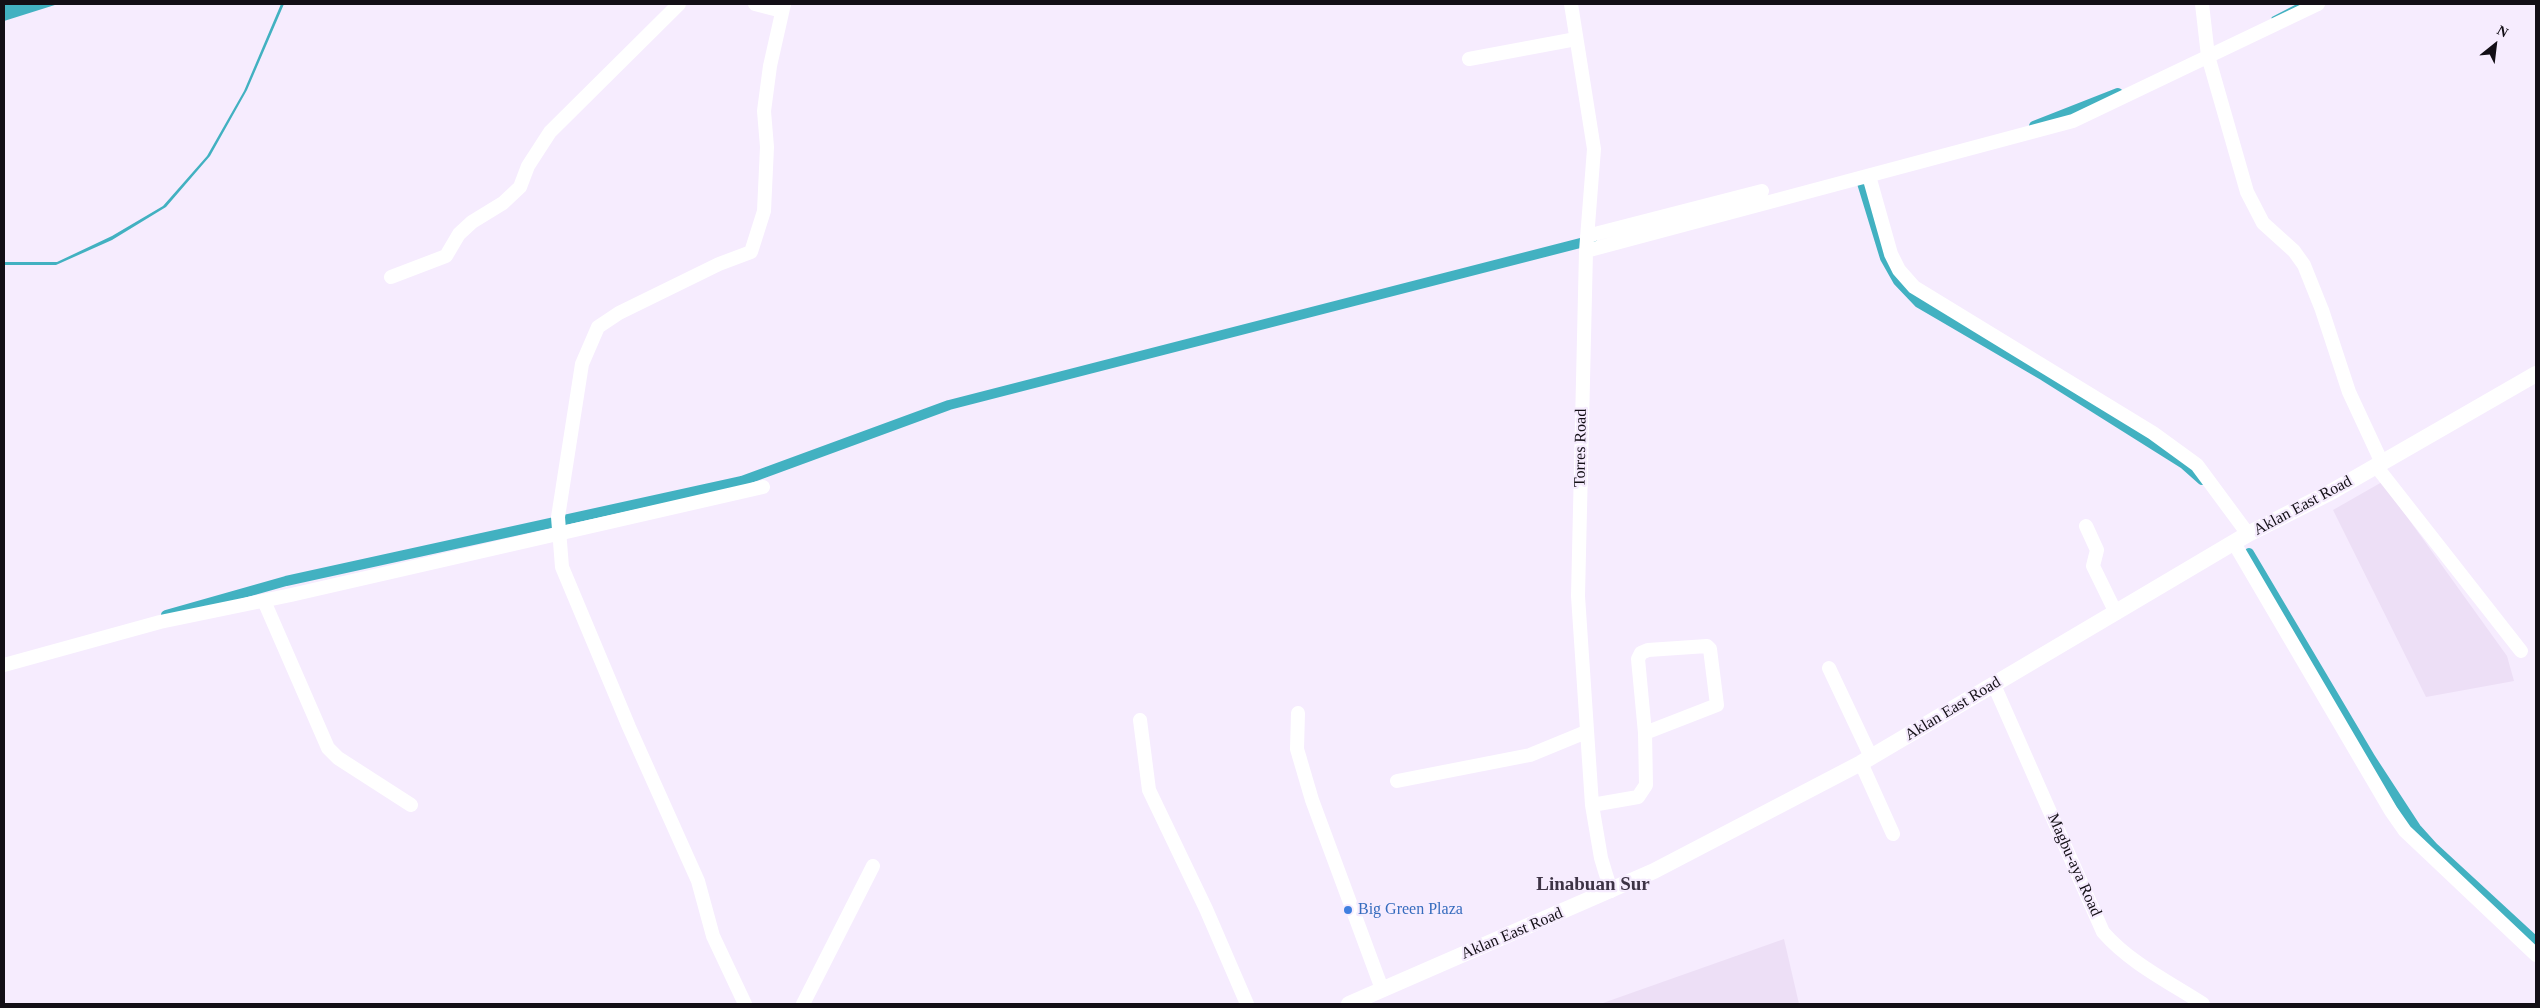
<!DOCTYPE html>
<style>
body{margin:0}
#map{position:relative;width:2540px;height:1008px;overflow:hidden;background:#f6ecfe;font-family:"Times New Roman",serif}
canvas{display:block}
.frame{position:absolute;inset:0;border:5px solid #130f16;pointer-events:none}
.north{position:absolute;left:2470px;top:20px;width:50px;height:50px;-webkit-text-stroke:4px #f6ecfe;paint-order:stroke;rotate:29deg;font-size:14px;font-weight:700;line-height:20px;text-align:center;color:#130f16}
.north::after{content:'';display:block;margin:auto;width:18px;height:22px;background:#130f16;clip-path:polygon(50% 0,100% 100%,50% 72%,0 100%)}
</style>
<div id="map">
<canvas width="2540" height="1008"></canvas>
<div class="frame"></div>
<div class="north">N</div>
</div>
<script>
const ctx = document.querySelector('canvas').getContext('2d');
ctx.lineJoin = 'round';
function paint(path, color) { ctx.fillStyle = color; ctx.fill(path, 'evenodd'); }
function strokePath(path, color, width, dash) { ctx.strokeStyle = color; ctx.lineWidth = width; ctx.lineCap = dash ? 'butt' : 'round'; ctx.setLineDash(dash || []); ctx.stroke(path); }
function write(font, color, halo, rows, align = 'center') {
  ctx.font = font + ' "Times New Roman",serif'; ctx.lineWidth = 4.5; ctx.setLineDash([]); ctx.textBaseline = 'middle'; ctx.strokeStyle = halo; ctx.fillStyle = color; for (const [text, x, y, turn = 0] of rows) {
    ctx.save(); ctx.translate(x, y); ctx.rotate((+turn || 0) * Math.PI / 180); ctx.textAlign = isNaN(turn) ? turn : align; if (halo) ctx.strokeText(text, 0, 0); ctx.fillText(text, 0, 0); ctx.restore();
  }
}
paint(new Path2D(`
 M2382 482 2507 656 2514 681 2426 697 2333 510Z
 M1784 939 1799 1004 1603 1003Z`), '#eddff6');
paint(new Path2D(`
 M4 4H58L4 21Z
 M281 4H284L247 90 210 156 166 207 112 240 56 265H4V262H57L112 236 163 206 207 156 244 91Z`), '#42b1c1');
strokePath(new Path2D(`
 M2273 18 2300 4`), '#42b1c1', 3);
strokePath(new Path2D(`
 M2034 126 2118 93
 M1862 183 1885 258 1898 281 1919 303 2044 376 2184 464 2202 480
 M2249 553 2371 759 2416 828 2434 848 2536 942
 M166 615 286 581 742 481 949 405 1592 240`), '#42b1c1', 10);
strokePath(new Path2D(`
 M755 4 782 11
 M1571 4 1594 149 1586 251 1578 596 1592 805 1601 858 1611 891
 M2202 4 2208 56 2247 192 2263 223 2294 251 2304 265 2322 310 2349 392 2382 463
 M1469 59 1576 39
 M1869 176 1891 254 1899 270 1914 287 2153 433 2197 465 2248 534
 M1587 236 1762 191
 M1586 251 2073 121 2318 4
 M391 277 446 256 459 234 472 222 503 203 520 187 528 166 550 132 679 4
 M2376 466 2521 651
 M2086 526 2097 550 2093 566 2116 613
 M2234 543 2391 811 2405 831 2536 955
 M264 601 328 748 338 758 411 805
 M4 665 160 622 291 595 763 487
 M1829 668 1871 757
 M1994 685 2103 932C2130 963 2169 982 2203 1004
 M1298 713 1297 749 1312 800 1382 989
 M1140 720 1149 790 1206 909 1247 1004
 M1861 763 1893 834
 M1397 781 1530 755 1586 732
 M1592 805 1638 797 1646 785 1645 733 1638 659 1641 653 1648 650 1707 646 1710 649 1717 705 1645 733
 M745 1004 713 936 698 881 629 727 562 567 558 517 582 364 598 327 619 313 719 264 751 252 764 211 767 147 764 111 770 66 784 4
 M803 1004 873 866`), '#fff', 14);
strokePath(new Path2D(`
 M1349 1004 1654 871 1861 763 2248 534 2331 492 2536 374`), '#fff', 16);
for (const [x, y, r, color] of [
 [1348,910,5,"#3f7fe0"]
]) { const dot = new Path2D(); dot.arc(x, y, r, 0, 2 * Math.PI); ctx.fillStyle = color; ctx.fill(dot); strokePath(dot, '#f6ecfe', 2); }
write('16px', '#130f16', '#f6ecfe', [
 ["Torres Road",1581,448,-89],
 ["Aklan East Road",2303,506,-28],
 ["Aklan East Road",1953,709,-31],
 ["Magbu-aya Road",2074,865,66],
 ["Aklan East Road",1512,934,-23]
]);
write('16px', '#366cbe', '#f6ecfe', [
 ["Big Green Plaza",1358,910]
], 'left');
write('bold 19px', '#3d3345', '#f6ecfe', [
 ["Linabuan Sur",1593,885]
]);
</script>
